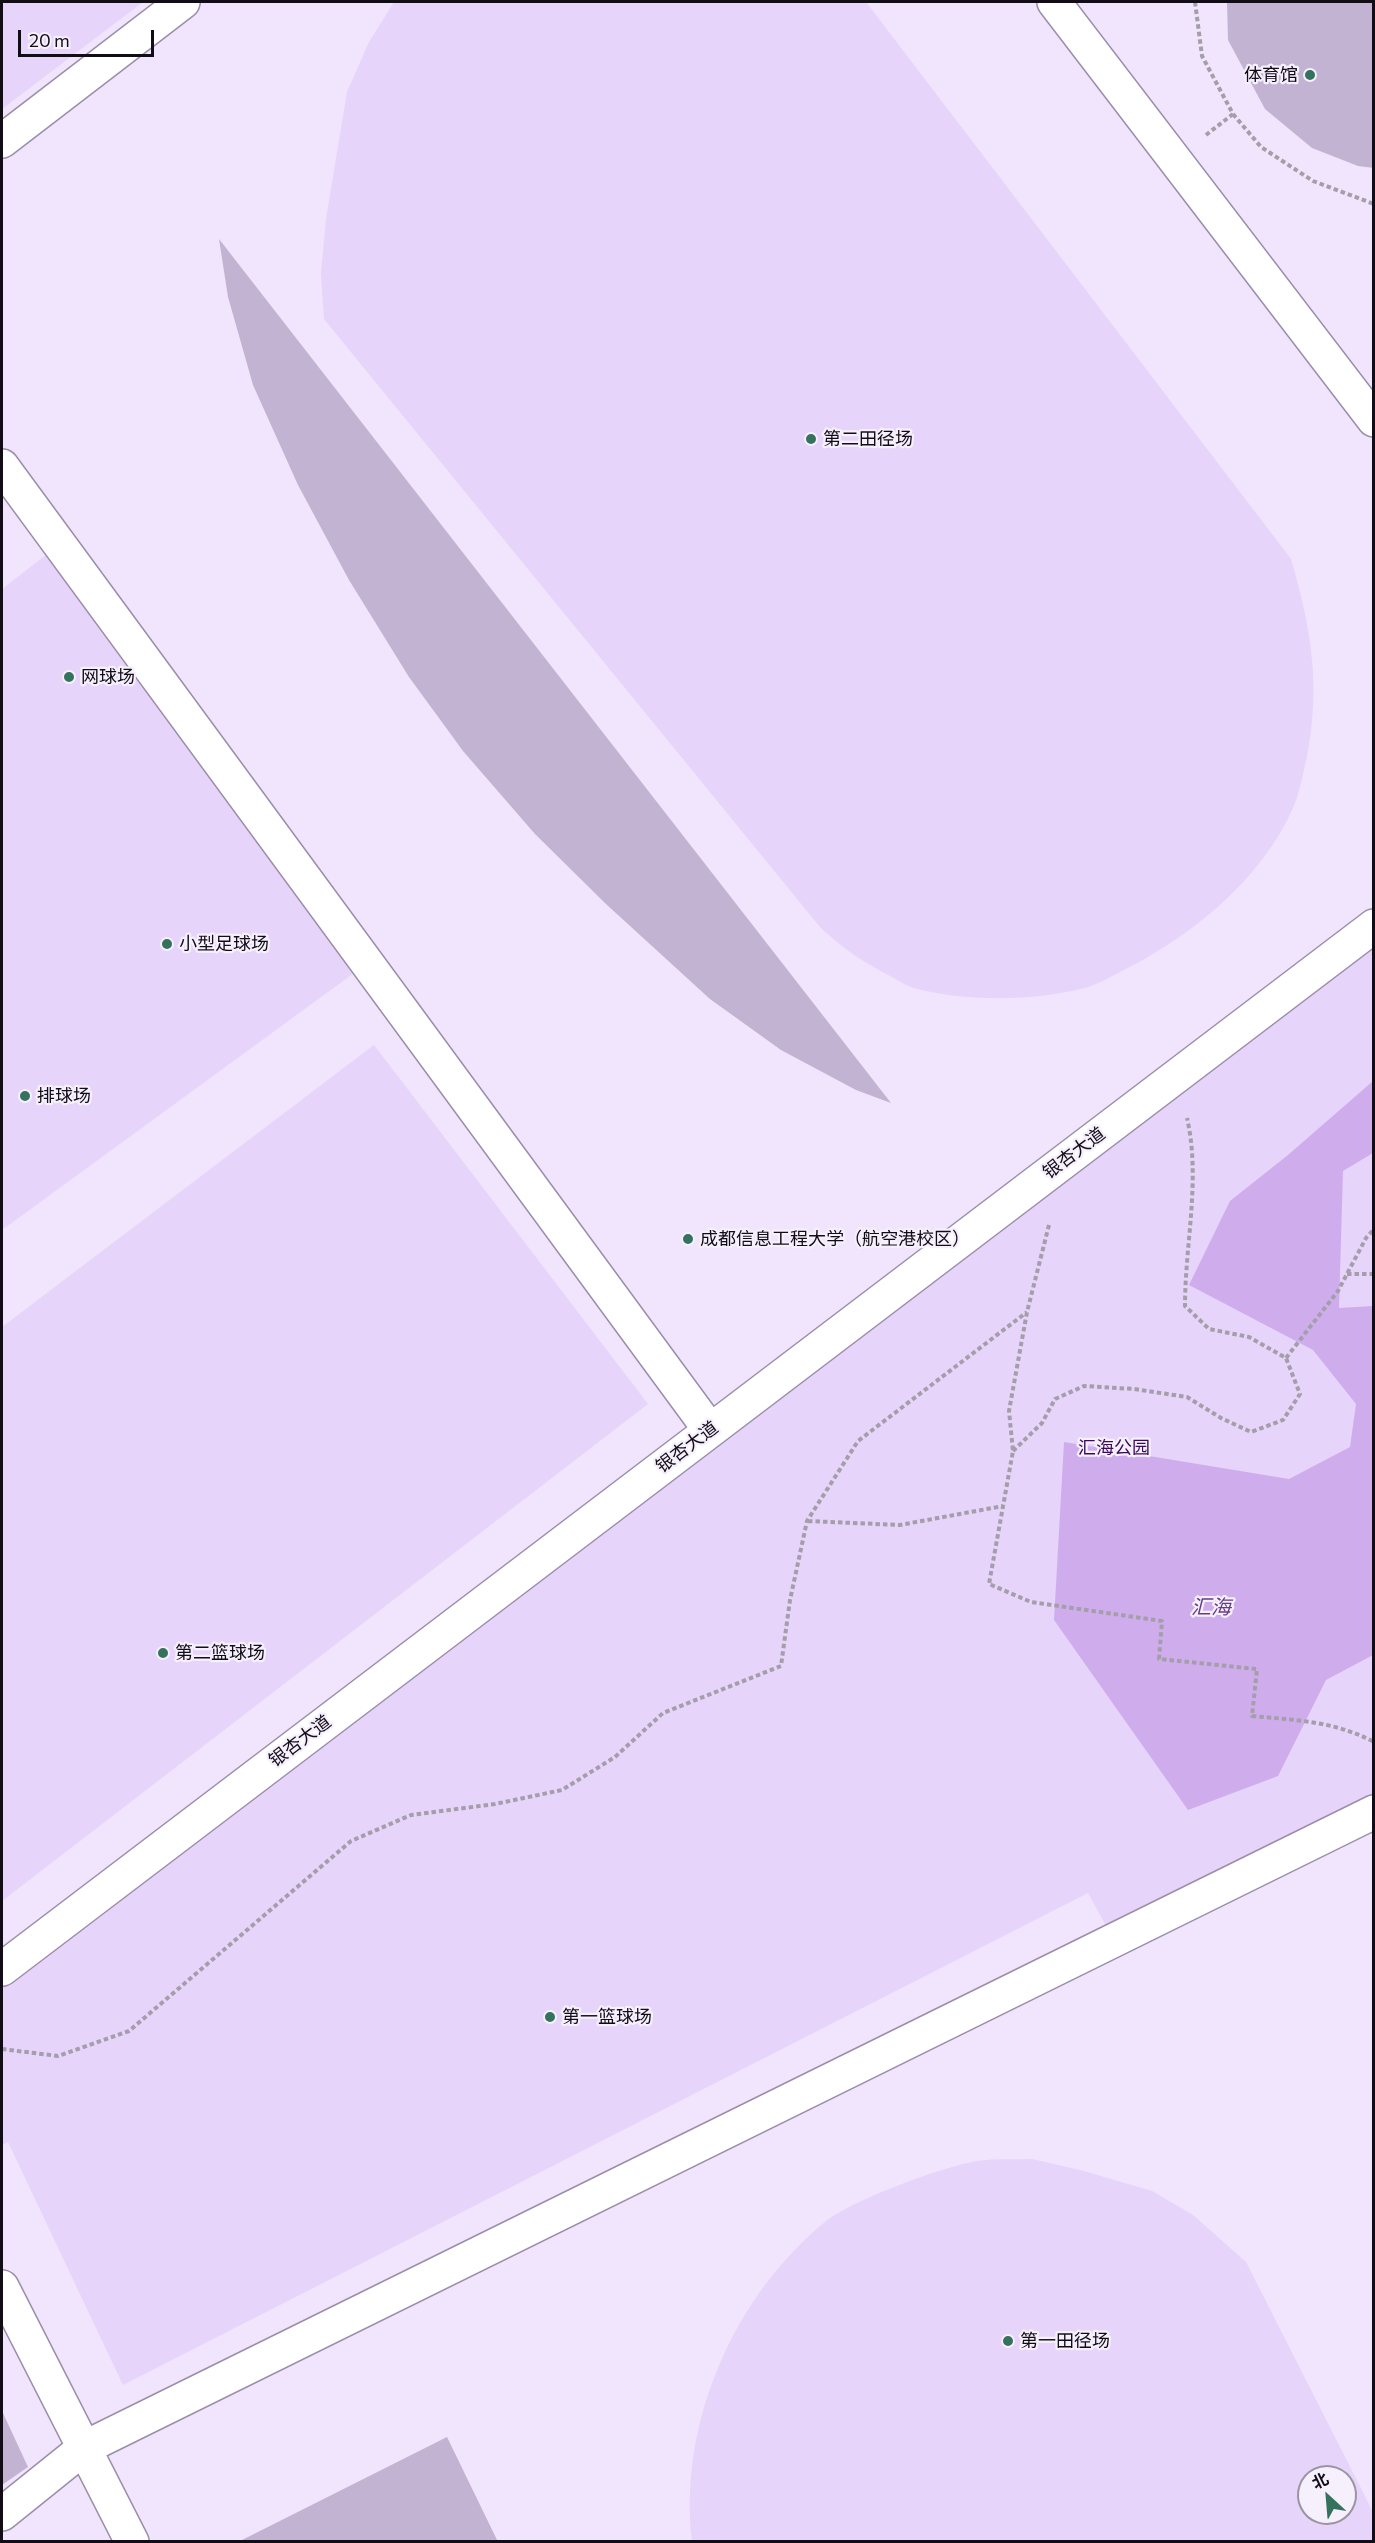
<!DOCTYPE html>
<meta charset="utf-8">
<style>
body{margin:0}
#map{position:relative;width:1375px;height:2543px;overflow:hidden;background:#f6f0fd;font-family:Commissioner,"Noto Sans SC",sans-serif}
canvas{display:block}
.frame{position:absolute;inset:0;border:3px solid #120c17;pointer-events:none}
.north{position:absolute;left:1297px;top:2465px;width:60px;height:60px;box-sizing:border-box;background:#f6f0fd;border:2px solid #9b95a1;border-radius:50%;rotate:334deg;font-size:16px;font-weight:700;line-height:24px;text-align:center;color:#120c17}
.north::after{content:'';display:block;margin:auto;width:21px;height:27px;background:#34725e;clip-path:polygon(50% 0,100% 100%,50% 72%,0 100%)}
.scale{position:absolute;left:18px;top:30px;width:136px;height:27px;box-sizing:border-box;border:3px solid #120c17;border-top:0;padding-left:8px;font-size:18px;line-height:21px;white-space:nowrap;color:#120c17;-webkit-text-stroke:4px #f6f0fd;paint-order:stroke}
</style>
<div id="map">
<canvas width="1375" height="2543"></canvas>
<div class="frame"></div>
<div class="north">北</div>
<div class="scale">20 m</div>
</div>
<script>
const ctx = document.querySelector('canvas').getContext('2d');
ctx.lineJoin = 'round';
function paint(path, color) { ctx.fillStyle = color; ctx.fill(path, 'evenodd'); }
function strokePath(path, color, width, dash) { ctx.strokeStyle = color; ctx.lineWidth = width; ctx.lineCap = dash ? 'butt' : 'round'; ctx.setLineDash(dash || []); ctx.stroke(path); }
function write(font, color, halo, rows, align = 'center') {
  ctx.font = font + ' Commissioner,"Noto Sans SC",sans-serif'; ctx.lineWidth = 4.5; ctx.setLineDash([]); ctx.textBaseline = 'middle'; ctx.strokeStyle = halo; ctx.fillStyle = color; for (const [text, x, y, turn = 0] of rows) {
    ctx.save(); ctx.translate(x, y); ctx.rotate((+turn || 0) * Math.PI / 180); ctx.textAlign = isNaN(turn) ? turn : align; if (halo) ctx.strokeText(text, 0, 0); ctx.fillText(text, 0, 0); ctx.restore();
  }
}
paint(new Path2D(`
 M2 2H1373V2541L2 2542ZM1309 2477H1345V2513H1309Z`), '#f0e5fc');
paint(new Path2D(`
 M2 2H143L2 109Z
 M394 2H866L1291 559C1311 628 1321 685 1307 756 1303 773 1300 792 1293 808 1260 882 1189 938 1118 973 1108 978 1096 985 1085 988 1035 1001 965 1002 914 988 906 986 898 980 890 976 860 960 845 950 820 927L324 319 321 273 326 219 347 92 369 42Z
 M46 555 354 973 2 1230V589Z
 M1373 926V1812L1114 1940 1088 1893 123 2385 8 2142 2 2145V1969Z
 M374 1045 648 1404 2 1901V1327Z
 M1032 2159 1084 2171 1152 2191 1193 2215 1246 2262 1373 2512V2541H692C678 2424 734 2296 825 2222 850 2201 940 2168 972 2162 991 2158 1013 2160 1032 2159ZM1309 2477H1345V2513H1309Z`), '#e7d4fa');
paint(new Path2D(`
 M1373 1081V1153L1343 1171 1339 1308 1373 1306V1655L1326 1680 1278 1776 1188 1810 1054 1620 1064 1442 1289 1479 1350 1447 1356 1404 1313 1350 1189 1285 1230 1201 1288 1155Z`), '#cfaded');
paint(new Path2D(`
 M1227 2H1374V168L1358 166 1312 148 1265 109 1228 40Z
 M219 239 891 1103 856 1090 781 1050 710 999 606 904 535 834 463 751 409 677 349 580 298 485 253 385 228 297Z
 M2 2411 28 2467 2 2485Z
 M447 2437 498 2542H238Z`), '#c3b3d2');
const minor = new Path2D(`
 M1054 2 1374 420
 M2 141 183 2
 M2 466 710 1430
 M2 1969 1374 926
 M2 2287 132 2542
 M2 2514 84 2448 1374 1812`);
strokePath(minor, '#9c8daa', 36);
strokePath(new Path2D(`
 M1195 2 1202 56 1233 114 1206 135
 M1233 114 1261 147 1313 181 1374 204
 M1049 1225 1027 1312 1009 1411 1013 1451 989 1584 1031 1602 1162 1621 1159 1659 1257 1669 1252 1716C1294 1720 1335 1721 1374 1742
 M1347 1274H1374
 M1286 1358 1338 1291 1366 1238 1374 1229
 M1013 1451 1042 1423 1055 1399 1084 1386 1134 1389 1187 1397 1221 1418 1251 1432 1283 1420 1300 1394 1286 1358 1249 1337 1209 1329 1185 1306C1185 1244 1201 1179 1187 1118
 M808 1521 900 1525 1003 1506
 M2 2049 58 2056 129 2031 351 1841 411 1815 495 1804 562 1790 615 1757 663 1713 781 1666 790 1600 807 1521 858 1441 1027 1312`), '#a49eaa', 4, [4.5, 3]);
strokePath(minor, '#fff', 33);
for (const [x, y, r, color] of [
 [1310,75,6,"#34725e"],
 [811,439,6,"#34725e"],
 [69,677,6,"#34725e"],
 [167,944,6,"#34725e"],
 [25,1096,6,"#34725e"],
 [688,1239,6,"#34725e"],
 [163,1653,6,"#34725e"],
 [550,2017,6,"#34725e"],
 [1008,2341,6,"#34725e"]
]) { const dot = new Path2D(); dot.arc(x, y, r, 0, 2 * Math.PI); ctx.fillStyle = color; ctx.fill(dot); strokePath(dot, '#f6f0fd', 2); }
write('18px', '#120c17', '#f6f0fd', [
 ["体育馆",1298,75,"right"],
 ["第二田径场",823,439],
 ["网球场",81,677],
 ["小型足球场",179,944],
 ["排球场",37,1096],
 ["成都信息工程大学（航空港校区）",700,1239],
 ["第二篮球场",175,1653],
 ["第一篮球场",562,2017],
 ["第一田径场",1020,2341]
], 'left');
write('18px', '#120c17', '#f6f0fd', [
 ["银杏大道",1074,1153,-37],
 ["银杏大道",687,1447,-37],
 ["银杏大道",300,1741,-37]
]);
write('18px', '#3a0c57', '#f6f0fd', [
 ["汇海公园",1114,1448]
]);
write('italic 20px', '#663b86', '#f6f0fd', [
 ["汇海",1211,1607]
]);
</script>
